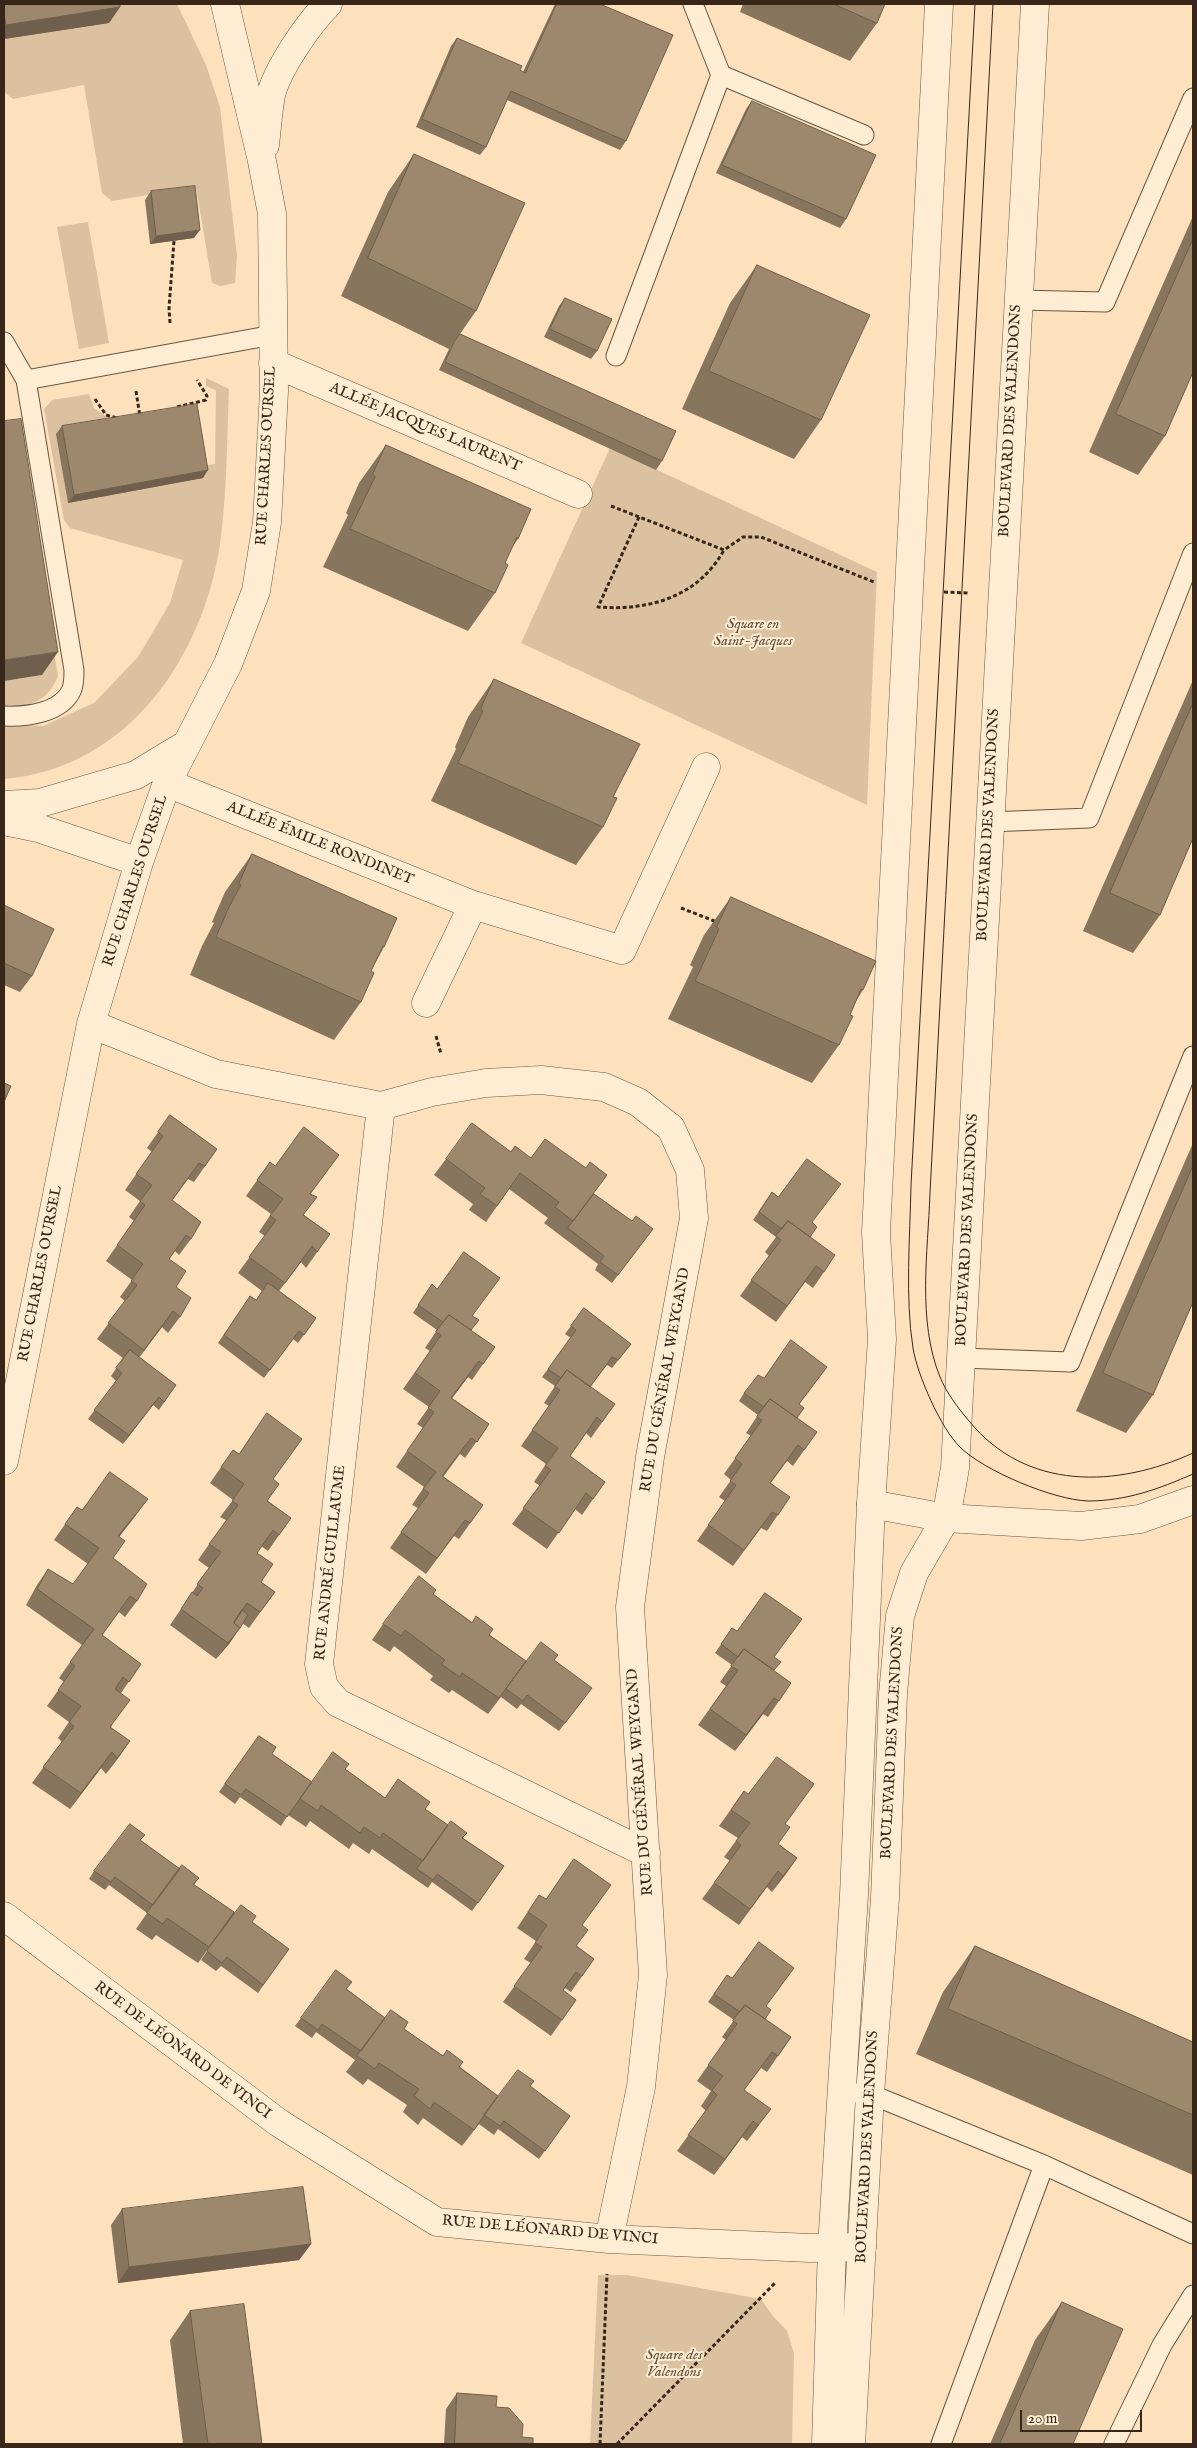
<!DOCTYPE html>
<meta charset="utf-8">
<style>
body{margin:0}
#map{position:relative;width:1197px;height:2448px;overflow:hidden;background:#fde1bc;font-family:"IM FELL English",serif}
canvas{display:block}
.frame{position:absolute;inset:0;border:5px solid #382718;pointer-events:none}
.scale{position:absolute;left:1020px;top:2410px;width:122px;height:22px;box-sizing:border-box;border:2px solid #382718;border-top:0;padding-left:6px;font-size:15px;line-height:18px;white-space:nowrap;color:#382718;-webkit-text-stroke:4px #feecd3;paint-order:stroke}
</style>
<div id="map">
<canvas width="1197" height="2448"></canvas>
<div class="frame"></div>
<div class="scale">20 m</div>
</div>
<script>
const ctx = document.querySelector('canvas').getContext('2d');
ctx.lineJoin = 'round';
function paint(path, color) { ctx.fillStyle = color; ctx.fill(path, 'evenodd'); }
function strokePath(path, color, width, dash) { ctx.strokeStyle = color; ctx.lineWidth = width; ctx.lineCap = dash ? 'butt' : 'round'; ctx.setLineDash(dash || []); ctx.stroke(path); }
function write(font, color, halo, rows, align = 'center') {
  ctx.font = font + ' "IM FELL English",serif'; ctx.lineWidth = 4; ctx.setLineDash([]); ctx.textBaseline = 'middle'; ctx.strokeStyle = halo; ctx.fillStyle = color; for (const [text, x, y, turn = 0] of rows) {
    ctx.save(); ctx.translate(x, y); ctx.rotate((+turn || 0) * Math.PI / 180); ctx.textAlign = isNaN(turn) ? turn : align; if (halo) ctx.strokeText(text, 0, 0); ctx.fillText(text, 0, 0); ctx.restore();
  }
}
paint(new Path2D(`
 M106 4H177L206 65 220 107 237 256 235 283 220 286 212 283 196 187 112 201 102 193 84 85 13 99 4 92V39L109 23Z
 M88 222 109 343 79 349 57 227Z
 M206 378 229 389C227 440 227 493 220 544 203 658 127 769 4 779V724L43 726 94 703 138 657 170 603 183 560 70 528 64 520 44 409 52 400 89 394 94 408 111 420 69 503 203 478 200 466 215 464 216 390 206 386Z
 M610 448 877 572 867 805 521 643Z
 M49 623 58 676C47 703 30 706 4 708V681L42 675Z
 M598 2275H627L761 2299 772 2315 787 2331 794 2353 792 2444H590Z`), '#dcc1a0');
const service = new Path2D(`
 M721 75 864 135
 M1018 300 1105 302 1193 98
 M4 342 26 380
 M616 356 721 75 693 4
 M4 716C27 717 62 713 72 689 74 683 74 676 74 670L26 380 273 335
 M989 822 1089 818 1193 553
 M961 1358 1070 1362 1193 1056
 M858 2093 870 2094 1044 2165 1193 2234
 M941 2444 1044 2165
 M1114 2444 1162 2345 1193 2295`);
const minor = new Path2D(`
 M265 145C267 129 268 111 271 95 277 69 309 23 328 4
 M273 363 578 494
 M167 783 473 905 622 950 706 767
 M4 805 40 803 136 775 187 744
 M4 821 38 828 139 862
 M426 1003 473 905
 M91 1024 216 1074 381 1106 432 1092 486 1083 541 1080 604 1087 638 1102 671 1128 690 1170 694 1218 650 1457 630 1607 653 1975 641 2087 609 2239
 M381 1106 319 1664 324 1687 338 1703 646 1853
 M4 1461 91 1024 139 862 167 783 228 664 256 591 267 522 274 391 272 214 262 161 225 4
 M871 1504 946 1518 1081 1526 1140 1519 1193 1500
 M4 1916 279 2123 437 2222 609 2239 810 2248 862 2247`);
const tertiary = new Path2D(`
 M826 2444 832 2247 854 1895 871 1504 882 1339 876 1232 939 4
 M851 2444 870 2094 885 1898 893 1694 900 1616 914 1573 946 1518 955 1468 1035 4`);
strokePath(service, '#695641', 21);
strokePath(minor, '#695641', 29);
strokePath(tertiary, '#695641', 29);
strokePath(new Path2D(`
 M170 323 169 308 174 241
 M136 391 140 417
 M95 399 106 415 117 418
 M177 407 206 400 207 396 197 380
 M611 506 724 550 743 537H761L874 582
 M639 517 598 607C649 611 698 597 724 550
 M944 592 968 593
 M681 908 717 922
 M436 1036 441 1054
 M600 2444 607 2274
 M617 2444 776 2282`), '#382718', 3, [4, 2.5]);
strokePath(service, '#feecd3', 19);
strokePath(minor, '#feecd3', 28);
strokePath(tertiary, '#feecd3', 28);
strokePath(new Path2D(`
 M975 4 911 1185C910 1237 905 1298 913 1348 917 1374 941 1429 960 1447 984 1471 1054 1500 1088 1501 1126 1501 1159 1489 1193 1474
 M993 4 930 1193C928 1252 917 1320 940 1377 946 1392 958 1408 969 1421 1026 1491 1117 1488 1193 1453`), '#382718', 1);
paint(new Path2D(`
 M4 4 120 7 109 23 4 39Z
 M555 4H600L626 141 620 150 507 100 486 147 480 155 416 127 451 46 457 38 523 72Z
 M743 4H885L877 23 850 61 740 12Z
 M752 101 846 219 840 228 716 173 746 109Z
 M414 154 476 311 460 334 662 461 656 470 439 370 449 349 341 296 388 192Z
 M151 191 194 238 150 244 145 200Z
 M1193 216V372L1165 436 1138 475 1089 452Z
 M757 265 821 420 794 459 682 409 730 303Z
 M565 298 597 351 591 359 544 337 559 306Z
 M62 426 203 478 68 503 56 434Z
 M386 445 518 539 511 549 505 563 495 593 468 631 323 567 348 515 346 513 359 483Z
 M494 679 603 827 576 865 431 801 456 749 455 747 468 717Z
 M1193 680V838L1160 915 1133 953 1083 931Z
 M252 854 384 947 379 956 371 971 361 1002 334 1040 190 975 202 946 214 923 212 922 225 892Z
 M731 897 863 990 856 1001 850 1015 839 1045 812 1083 668 1019 693 967 690 965 704 935Z
 M4 905 32 976 20 992 4 985Z
 M170 1115 217 1149 194 1182 188 1179 172 1201 191 1239 179 1255 175 1251 169 1259 176 1287 180 1317 168 1333 162 1327 139 1357 176 1385 159 1410 153 1405 123 1444 88 1419 116 1381 111 1376 123 1358 97 1339 125 1301 120 1297 132 1280 106 1261 134 1221 129 1217 140 1201 125 1190 152 1152 147 1148Z
 M1193 1143V1302L1153 1395 1126 1433 1076 1411Z
 M511 1152 531 1158 594 1194 632 1221 653 1229 612 1283 595 1270 598 1264 544 1223 548 1218 509 1189 486 1222 469 1210 473 1204 434 1175 446 1159Z
 M270 1162 275 1166 327 1171 310 1194 304 1215 330 1234 306 1268 301 1262 279 1291 316 1318 298 1343 293 1339 264 1378 218 1343 250 1296 256 1300 262 1291 238 1273 265 1236 259 1232 271 1214 246 1196Z
 M772 1192 813 1222 810 1237 824 1272 813 1288 805 1282 776 1322 740 1296 769 1256 765 1252 776 1237 753 1220Z
 M432 1284 437 1289 472 1316V1331L495 1347 472 1380 468 1377 452 1398 489 1424 465 1458 460 1454 443 1477 483 1505 459 1539 454 1536 426 1574 390 1548 418 1508 412 1505 424 1487 396 1467 423 1428 417 1424 429 1407 403 1389 430 1351 425 1348 437 1330 413 1313Z
 M584 1308 631 1344 625 1352 612 1368 607 1365 590 1387 615 1404 591 1438 586 1433 570 1456 605 1482 582 1515 575 1509 547 1549 512 1524 540 1486 534 1482 546 1464 521 1446 549 1406 544 1403 555 1386 542 1377 571 1338 565 1334Z
 M827 1367 799 1404 797 1418 817 1432 793 1466 787 1461 770 1484 790 1497 767 1531 761 1528 733 1566 697 1541 725 1501 719 1497 731 1480 724 1474 751 1436 746 1433 758 1415 739 1401 744 1393 764 1378Z
 M233 1450 273 1479 268 1501 291 1518 268 1551 261 1546 257 1553 261 1582 275 1592 249 1628 242 1623 229 1644 216 1659 170 1625 209 1568 198 1560 226 1520 220 1517 233 1500 210 1483Z
 M77 1507 82 1510 136 1515 119 1537 113 1559 137 1601 125 1617 119 1612 102 1635 141 1664 121 1693 111 1728 130 1741 106 1774 101 1768 70 1809 32 1783 62 1742 58 1738 69 1722 47 1706 64 1682 59 1678 82 1645 26 1605 37 1585 48 1569 73 1584 88 1564 54 1540Z
 M433 1594 526 1661 554 1660 586 1696 559 1731 521 1704 517 1709 501 1697 488 1714 452 1690 449 1693 430 1680 433 1676 394 1646 390 1652 372 1640 383 1624Z
 M732 1628 774 1657V1671L779 1701 768 1717 763 1714 735 1751 698 1725 726 1686 720 1682 732 1665 715 1653Z
 M259 1736 272 1754 312 1782 345 1769 385 1798 425 1809 463 1838 504 1866 472 1911 432 1882 428 1888 412 1877 414 1874 412 1877 372 1849 369 1854 353 1843 349 1849 310 1821 306 1827 288 1815 281 1826 240 1797 235 1804 219 1792Z
 M744 1791 786 1824 778 1844 797 1858 772 1892 767 1887 739 1925 702 1899 730 1861 724 1857 738 1838 719 1826Z
 M141 1841 180 1869 199 1878 194 1885 234 1912 252 1922 289 1949 258 1993 221 1966 216 1971 201 1960 222 1930 198 1963 156 1935 152 1940 136 1929 147 1913 109 1885 105 1890 89 1879 94 1871Z
 M539 1895 582 1925 577 1946 594 1959 571 1992 565 1988 563 1991 576 2000 551 2036 503 2002 531 1963 524 1959 536 1941 517 1928Z
 M975 1946 1193 2042V2175L916 2054 943 1992Z
 M727 1975 766 2006 765 2019 791 2037 767 2072 761 2068 744 2090 759 2125 747 2141 742 2137 714 2175 677 2151 706 2111 701 2106 711 2091 697 2081 726 2040 722 2037 734 2020 708 2002Z
 M347 1989 385 2018 404 2029 460 2067 498 2096 534 2081 530 2086 570 2116 539 2159 498 2129 494 2135 479 2124 462 2146 423 2118 418 2125 403 2112 407 2105 368 2079 363 2085 346 2072 355 2060 316 2032 312 2038 295 2026 301 2018Z
 M122 2209 311 2244 299 2260 118 2283 111 2225Z
 M1062 2302 1073 2444H990L1035 2340Z
 M190 2311 262 2444H183L170 2340Z
 M457 2393 496 2407 522 2437 533 2444H444L446 2409Z`), '#88755e');
paint(new Path2D(`
 M120 7 109 23 4 39V27L6 25Z
 M200 230 194 238 150 244 156 236Z
 M208 470 203 478 68 503 74 495Z
 M58 652 42 675 4 681V660Z
 M312 1246 301 1262 273 1299 285 1283Z
 M816 1266 805 1282 776 1322 787 1306Z
 M173 1311 162 1327 133 1366 144 1350Z
 M479 1361 468 1377 440 1414 451 1398Z
 M159 1397 153 1405 123 1444 129 1435Z
 M148 1499 136 1515 107 1552 118 1536Z
 M240 1628 229 1644 216 1659 228 1643Z
 M774 1698 763 1714 735 1751 746 1735Z
 M130 1741 119 1757 106 1774 117 1758Z
 M112 1752 101 1768 70 1809 81 1793Z
 M797 1858 786 1874 772 1892 783 1876Z
 M771 2109 747 2141 758 2125Z
 M753 2121 742 2137 714 2175 725 2159Z
 M311 2244 299 2260 118 2283 129 2267Z`), '#6f5f4c');
const building = new Path2D(`
 M4 4H120V7L6 25 4 13Z
 M557 4H600L673 35 626 141 511 91 486 147 422 119 457 38 522 66 520 70 525 73Z
 M834 4H885L877 23Z
 M752 101 876 155 846 219 722 165Z
 M414 154 525 203 476 311 368 258Z
 M195 186 200 230 156 236 151 191Z
 M1193 239V372L1165 436 1116 414Z
 M757 265 870 315 821 420 709 371Z
 M565 298 612 319 597 351 550 329Z
 M460 334 676 431 662 461 445 362 454 342Z
 M197 404 208 470 74 495 62 426Z
 M21 419 58 652 4 660V421Z
 M386 445 531 509 518 539 517 537 505 563 508 565 495 593 350 529 375 477 373 474Z
 M494 679 640 744 613 797 617 798 603 827 458 763 483 711 481 709Z
 M1193 703V838L1160 915 1110 893Z
 M252 854 397 918 384 947 383 946 371 971 374 973 361 1002 216 937 229 907 241 885 239 884Z
 M731 897 876 961 863 990 861 989 850 1015 853 1016 839 1045 695 981 719 929 717 927Z
 M4 905 54 929 32 976 4 963Z
 M4 1083 11 1086 4 1102Z
 M170 1115 217 1149 205 1166 199 1163 172 1200 201 1222 191 1239 186 1235 169 1259 186 1271 176 1287 191 1298 180 1317 173 1311 144 1350 108 1323 137 1285 131 1281 143 1264 117 1245 145 1205 140 1201 152 1185 136 1174 163 1136 158 1132Z
 M472 1123 511 1152 515 1146 531 1158 545 1139 586 1168 590 1162 607 1175 573 1221 555 1207 559 1202 520 1173 497 1206 480 1194 485 1188 446 1159Z
 M304 1127 339 1155 310 1194 317 1197 303 1215 330 1234 317 1252 312 1246 285 1283 249 1257 276 1220 270 1216 283 1199 257 1180 270 1162 275 1166Z
 M807 1159 841 1184 812 1222 817 1227 810 1237 788 1221 782 1229 759 1212 772 1192 778 1197Z
 M1193 1166V1302L1153 1395 1103 1373Z
 M594 1194 632 1221 636 1216 653 1229 618 1275 600 1262 604 1256 568 1228Z
 M788 1221 835 1255 824 1272 816 1266 787 1306 751 1280 781 1240 776 1236Z
 M464 1252 500 1278 472 1316 479 1320 471 1330 449 1315 443 1322 418 1305 432 1284 437 1289Z
 M268 1283 316 1318 304 1335 299 1331 270 1370 224 1335 250 1296 256 1300Z
 M584 1308 631 1344 618 1360 612 1357 590 1387 567 1370 561 1378 548 1369 576 1330 571 1326Z
 M449 1315 495 1347 483 1364 479 1361 451 1398 489 1424 477 1442 471 1438 442 1476 483 1505 470 1523 465 1520 437 1558 401 1532 429 1493 423 1489 436 1472 407 1451 434 1412 428 1408 440 1391 415 1373 441 1335 436 1332Z
 M791 1340 827 1367 799 1404 804 1408 797 1418 770 1399 764 1407 744 1393 758 1375 764 1378Z
 M130 1350 176 1385 164 1402 159 1397 129 1435 94 1410 122 1373 116 1368Z
 M567 1370 615 1404 602 1422 597 1417 570 1456 605 1482 593 1499 586 1493 559 1533 523 1508 551 1470 545 1466 558 1448 532 1430 560 1390 555 1387Z
 M770 1399 817 1432 804 1450 798 1445 770 1483 790 1497 778 1515 772 1512 744 1550 708 1525 736 1485 730 1481 742 1464 735 1458 762 1420 757 1417Z
 M267 1413 302 1439 273 1479 279 1484 267 1501 291 1518 279 1535 273 1530 257 1553 273 1564 261 1582 275 1592 260 1612 247 1603 234 1623 240 1628 228 1643 181 1609 192 1592 197 1596 203 1588 197 1584 221 1552 209 1544 238 1505 232 1501 244 1484 221 1467 233 1450 239 1454Z
 M110 1472 148 1499 118 1536 125 1541 113 1558 147 1584 137 1601 130 1596 102 1635 141 1664 129 1682 123 1677 115 1689 130 1700 110 1727 130 1741 117 1758 112 1752 81 1793 43 1767 74 1726 69 1722 81 1706 58 1690 75 1666 70 1662 94 1629 37 1589 48 1569 73 1584 99 1548 65 1524 77 1507 82 1510Z
 M419 1576 436 1590 433 1594 472 1623 476 1616 493 1629 489 1635 526 1661 499 1698 462 1673 460 1677 441 1664 445 1660 405 1630 401 1636 383 1624Z
 M765 1593 802 1619 774 1657 781 1662 774 1670 744 1649 738 1657 721 1644 732 1628 737 1631Z
 M242 1610 248 1615 240 1628 234 1623Z
 M541 1642 558 1655 554 1660 592 1688 565 1723 527 1695 523 1701 506 1689Z
 M744 1649 791 1683 779 1701 774 1698 746 1735 710 1709 738 1670 731 1666Z
 M259 1736 276 1747 272 1754 312 1782 287 1817 246 1789 241 1795 225 1784Z
 M333 1752 349 1764 345 1769 385 1798 398 1779 430 1802 425 1809 448 1825 423 1861 383 1833 380 1838 364 1827 360 1833 321 1805 318 1811 300 1799Z
 M777 1757 814 1784 785 1824 790 1827 778 1844 797 1858 783 1876 778 1871 750 1909 714 1883 741 1845 736 1841 750 1823 731 1810 744 1791 748 1794Z
 M451 1821 467 1833 462 1838 504 1866 478 1903 437 1874 433 1880 417 1869Z
 M130 1824 145 1835 140 1840 180 1869 153 1905 115 1877 111 1882 94 1871Z
 M574 1859 611 1885 582 1925 588 1930 576 1946 594 1959 582 1976 576 1972 563 1990 576 2000 562 2020 514 1986 542 1947 535 1943 547 1925 528 1912 539 1895 546 1899Z
 M182 1865 199 1878 193 1884 234 1912 209 1947 167 1918 163 1924 147 1913Z
 M241 1905 256 1916 252 1922 289 1949 263 1985 227 1957 222 1963 207 1951Z
 M759 1942 794 1968 766 2006 771 2010 765 2019 745 2005 740 2012 714 1994 727 1975 732 1978Z
 M975 1946 1193 2042V2115L948 2009Z
 M336 1970 352 1982 346 1989 385 2018 361 2051 322 2024 318 2030 301 2018Z
 M745 2005 791 2037 778 2056 772 2052 744 2090 771 2109 758 2125 753 2121 725 2159 688 2135 717 2095 712 2090 723 2076 708 2065 737 2024 733 2021Z
 M391 2010 408 2022 404 2029 443 2056 447 2050 463 2062 459 2067 498 2096 474 2130 434 2102 430 2109 414 2096 419 2089 379 2063 375 2069 357 2056Z
 M518 2070 534 2081 530 2086 570 2116 545 2151 504 2121 500 2126 484 2115Z
 M303 2187 311 2244 129 2267 122 2209Z
 M1062 2302 1123 2329 1073 2444H1000Z
 M244 2304 262 2444H208L190 2311Z
 M457 2393 497 2396 496 2407 509 2408 523 2424 522 2437 533 2438V2444H455Z`);
paint(building, '#9e886d');
strokePath(building, '#6f5f4c', 1);
write('15px', '#382718', '#feecd3', [
 ["BOULEVARD DES VALENDONS",1011,421,-87],
 ["ALLÉE JACQUES LAURENT",425,428,23],
 ["RUE CHARLES OURSEL",267,456,-87],
 ["BOULEVARD DES VALENDONS",989,825,-87],
 ["ALLÉE ÉMILE RONDINET",320,844,22],
 ["RUE CHARLES OURSEL",136,881,-72],
 ["BOULEVARD DES VALENDONS",968,1230,-87],
 ["RUE CHARLES OURSEL",41,1274,-79],
 ["RUE DU GÉNÉRAL WEYGAND",666,1380,-80],
 ["RUE ANDRÉ GUILLAUME",331,1563,-84],
 ["BOULEVARD DES VALENDONS",893,1743,-87],
 ["RUE DU GÉNÉRAL WEYGAND",641,1782,-94],
 ["RUE DE LÉONARD DE VINCI",182,2051,37],
 ["BOULEVARD DES VALENDONS",868,2147,-87],
 ["RUE DE LÉONARD DE VINCI",550,2231,5]
]);
write('italic 15px', '#614e3a', '#feecd3', [
 ["Square en",753,625],
 ["Saint-Jacques",753,642],
 ["Square des",674,2356],
 ["Valendons",674,2373]
]);
</script>
